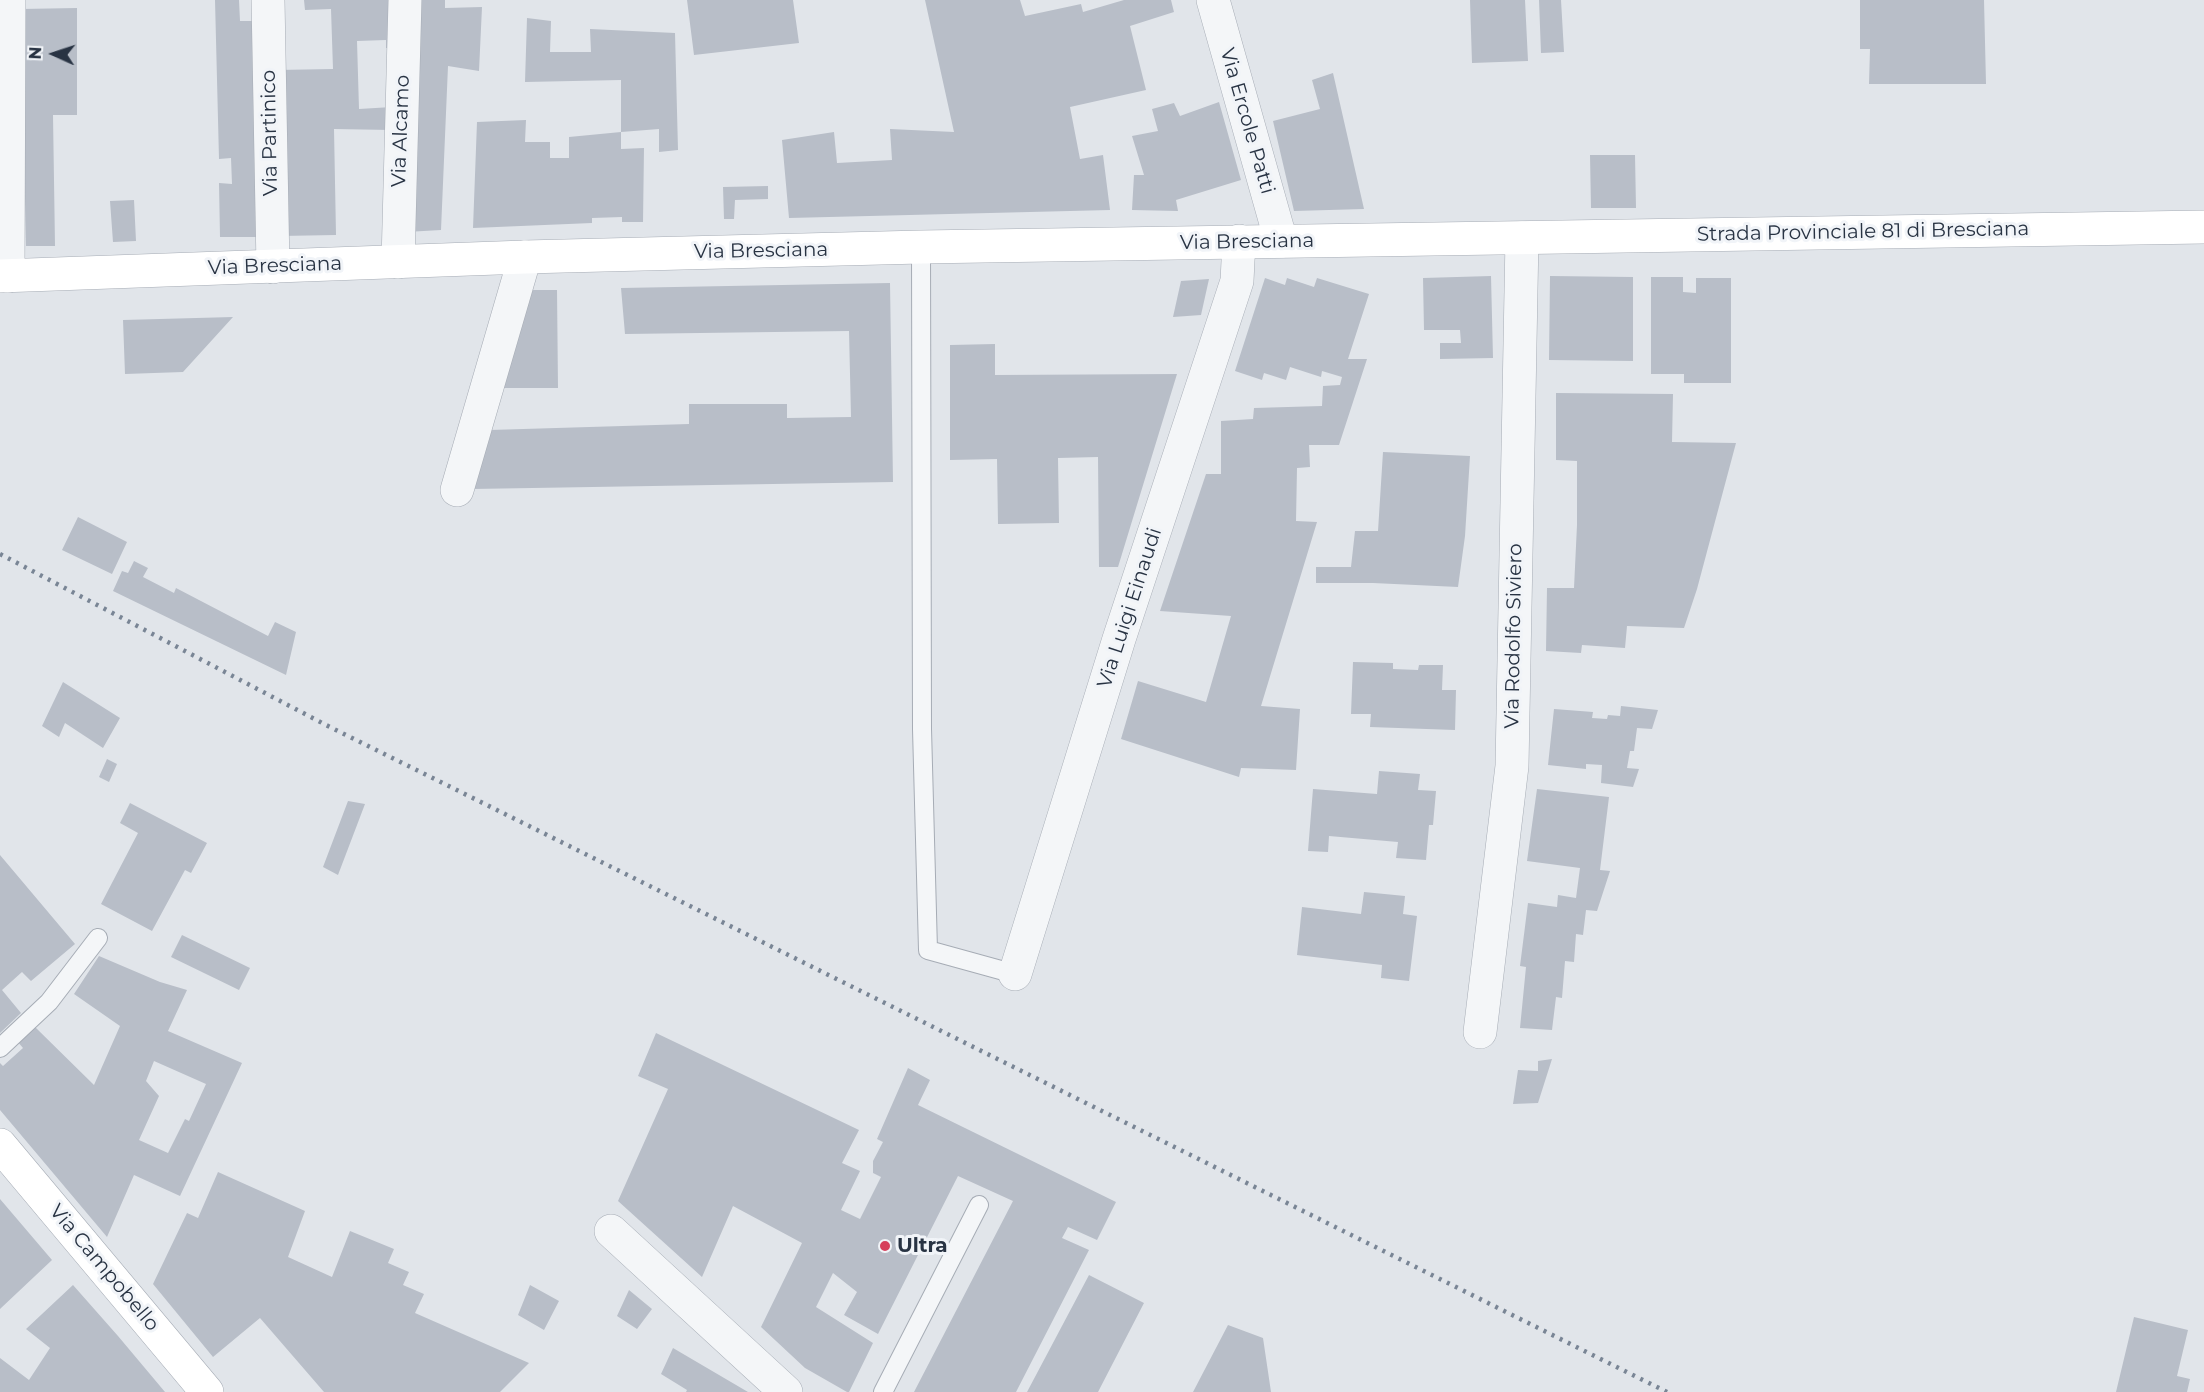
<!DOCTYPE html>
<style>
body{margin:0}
#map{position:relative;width:2204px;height:1392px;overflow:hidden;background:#e1e5ea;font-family:Montserrat,sans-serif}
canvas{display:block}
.north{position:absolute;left:24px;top:24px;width:60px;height:60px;-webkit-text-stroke:4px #f1f4f8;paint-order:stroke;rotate:273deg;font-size:16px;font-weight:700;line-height:24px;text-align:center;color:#283343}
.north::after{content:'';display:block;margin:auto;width:21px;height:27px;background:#283343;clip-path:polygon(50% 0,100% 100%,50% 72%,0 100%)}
</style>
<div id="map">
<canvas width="2204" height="1392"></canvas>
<div class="north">N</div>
</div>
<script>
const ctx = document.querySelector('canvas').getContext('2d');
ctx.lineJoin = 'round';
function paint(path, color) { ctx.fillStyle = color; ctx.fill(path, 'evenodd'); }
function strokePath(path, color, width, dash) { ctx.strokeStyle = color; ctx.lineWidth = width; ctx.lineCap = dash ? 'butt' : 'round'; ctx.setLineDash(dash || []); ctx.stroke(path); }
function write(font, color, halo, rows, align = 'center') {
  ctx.font = font + ' Montserrat,sans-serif'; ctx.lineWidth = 6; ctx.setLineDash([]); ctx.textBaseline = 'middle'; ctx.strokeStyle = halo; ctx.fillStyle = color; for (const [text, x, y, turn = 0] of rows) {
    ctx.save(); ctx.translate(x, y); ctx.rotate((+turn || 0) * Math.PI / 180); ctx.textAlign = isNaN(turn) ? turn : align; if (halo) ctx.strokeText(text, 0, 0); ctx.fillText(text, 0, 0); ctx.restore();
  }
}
paint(new Path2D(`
 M215 0H239L240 21H255L260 237H220L219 183 232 184 231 158 219 159Z
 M304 0H396L394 49 386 48V40L357 41 359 109 392 107 391 130 334 129 336 235 280 236 277 70 333 69 331 9 305 10Z
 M414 0H445V8L482 7 479 71 448 66 441 230 406 232Z
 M687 0H793L799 43 694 55Z
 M925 0H1020L1025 16 1081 4 1083 12 1124 0H1171L1174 12 1130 26 1146 90 1070 107 1080 159 1103 155 1110 210 789 218 782 140 834 132 837 163 892 160 890 129 954 132Z
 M1470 0H1525L1528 61 1472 63Z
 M1539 0H1561L1564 52 1541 53Z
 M1860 0H1984L1986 84H1869L1870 49H1860Z
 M77 8V115H53L55 246H26L21 9Z
 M527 18 551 21 550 52H591L590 29 675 33 678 150 659 152V129L621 132V80L525 82Z
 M1333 73 1364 209 1294 211 1273 121 1320 109 1312 80Z
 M1219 102 1241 180 1176 200 1178 211 1132 210 1134 175H1144L1132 136 1158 131 1152 109 1174 103 1180 116Z
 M526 120 525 142H550V158H569V137L621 132V149L644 148 643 222H622V217L592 218V223L473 228 477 122Z
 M1590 155H1635L1636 208H1591Z
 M768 186V199L735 200 734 219H724L723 187Z
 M134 200 136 241 113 242 110 201Z
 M1491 276 1493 358 1440 359V343H1461L1460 330H1424L1423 278Z
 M1550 276 1633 277V361L1549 360Z
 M1651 277H1683V292L1696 293V278H1731V383H1684V374H1651Z
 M1265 278 1285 285 1287 278 1314 287 1317 278 1369 294 1348 359H1367L1339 445H1309L1310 467 1297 468 1296 521 1317 522 1261 706 1300 709 1296 770 1241 768 1239 777 1121 739 1138 681 1206 702 1231 616 1160 611 1206 474H1221V421L1253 419 1254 408 1322 406 1323 386 1340 385 1342 377 1322 371 1321 377 1290 367 1286 380 1264 373 1262 380 1235 371Z
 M1209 279 1201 315 1173 317 1181 281Z
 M890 283 893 482 472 489 490 430 689 424V404H787V418L851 417 849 331 625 334 621 288Z
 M531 290H557L558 388H502Z
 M233 317 183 372 125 374 123 320Z
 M995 344V375L1177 374 1118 567H1099L1098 457 1058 458 1059 523 998 524 997 459 950 460V345Z
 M1556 393 1673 394 1672 442 1736 443 1697 589 1684 628 1627 626 1625 648 1582 645 1581 653 1546 651 1547 588H1574L1577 525V461L1556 460Z
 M1383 452 1470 456 1465 536 1458 587 1373 583H1316V567H1351L1355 531H1378Z
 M78 517 127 542 112 574 62 550Z
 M134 561 148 568 143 577 174 593 176 588 268 636 275 622 296 632 286 675 113 591 122 571 128 573Z
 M1353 662 1393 663V669L1418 670 1419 665H1443L1442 690H1456L1455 730 1370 727 1371 714H1351Z
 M63 682 120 718 103 748 65 723 59 737 42 726Z
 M1621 706 1658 710 1652 729 1637 728 1634 751H1630L1627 768 1639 769 1633 787 1601 783 1602 765 1586 764V769L1548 765 1554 709 1593 712 1592 718 1607 719 1608 715 1620 716Z
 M107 759 117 764 109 782 99 777Z
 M1379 771 1420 774 1418 790 1436 791 1433 825H1429L1426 860 1396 858 1398 842 1329 836 1328 852 1308 851 1313 789 1377 794Z
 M1537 789 1609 797 1600 870 1610 871 1597 911 1586 910 1583 935 1576 934 1574 962 1565 961 1562 998 1556 997 1552 1030 1520 1028 1526 967 1520 966 1528 903 1557 907 1558 895 1576 898 1580 868 1527 861Z
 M348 801 365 804 338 875 323 867Z
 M130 803 207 843 191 873 185 870 152 931 101 904 138 833 120 823Z
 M0 855 75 944 31 981 22 972 2 990 21 1013 0 1033Z
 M1364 892 1405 896 1403 914 1417 916 1409 981 1381 978 1382 965 1297 955 1302 907 1361 914Z
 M182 935 250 968 239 990 171 957Z
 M99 956 160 982 187 990 168 1031 242 1063 180 1196 134 1175 107 1237 0 1110V1063L3 1066 23 1048 17 1041 35 1027 94 1085 120 1026 74 994ZM154 1061 206 1084 189 1121 185 1119 168 1153 139 1140 159 1096 146 1081Z
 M656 1033 859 1130 842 1163 860 1171 841 1210 860 1219 881 1177 873 1173V1161L883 1142 877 1139 908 1068 930 1080 918 1105 1116 1202 1097 1240 1068 1227 1062 1238 1089 1250 1016 1392H914L1013 1201 958 1176 878 1334 844 1315 857 1292 833 1273 816 1307 873 1343 849 1392H847L805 1368 761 1327 802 1243 733 1206 702 1277 618 1201 668 1089 638 1076Z
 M1552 1059 1538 1103 1513 1104 1518 1070 1538 1071V1061Z
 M218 1172 305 1211 288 1257 332 1277 350 1231 394 1249 388 1263 409 1272 403 1285 424 1294 415 1313 529 1363 500 1392H324L260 1318 213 1357 153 1284 187 1213 198 1218Z
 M0 1199 52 1260 0 1309Z
 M1089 1275 1144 1303 1098 1392H1027Z
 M73 1285 118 1336 165 1392H0V1358L29 1380 50 1348 26 1329Z
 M530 1285 559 1301 544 1330 518 1315Z
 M629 1290 652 1309 637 1329 617 1316Z
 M2134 1317 2188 1330 2177 1376 2190 1379 2187 1392H2116Z
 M1228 1325 1263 1338 1271 1392H1193Z
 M673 1348 748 1392H686L687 1390 661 1374Z`), '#b8bec8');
const lane = new Path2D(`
 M921 247 922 729 928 950 1015 974
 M0 1048 49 1002 98 938
 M883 1392 979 1205`);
const street = new Path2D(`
 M268 0 273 267
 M1213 0 1281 241
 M398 262 405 0
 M8 276 9 0
 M457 490 525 257
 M1015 974 1119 639 1237 281 1239 241
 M1480 1032 1512 766 1522 238
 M611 1231 786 1392`);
const secondary = new Path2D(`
 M0 276 525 257 921 247 2204 227
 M0 1145 207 1392`);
strokePath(lane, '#a6acb5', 20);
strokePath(street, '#a6acb5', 34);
strokePath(secondary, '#a6acb5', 34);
strokePath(lane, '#f4f6f8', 18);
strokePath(street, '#f4f6f8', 33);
strokePath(secondary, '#fff', 33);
strokePath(new Path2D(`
 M0 554 326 725 1667 1392`), '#798595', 4.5, [3, 6]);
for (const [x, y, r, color] of [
 [885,1246,6,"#d63f5b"]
]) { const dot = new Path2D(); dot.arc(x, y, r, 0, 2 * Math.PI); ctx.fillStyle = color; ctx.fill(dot); strokePath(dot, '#f1f4f8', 2); }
write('20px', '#283343', '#f1f4f8', [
 ["Via Ercole Patti",1247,121,74],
 ["Via Alcamo",401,131,-88],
 ["Via Partinico",270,133,-91],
 ["Strada Provinciale 81 di Bresciana",1863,232,-1],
 ["Via Bresciana",1247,242,-1],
 ["Via Bresciana",761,251,-1],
 ["Via Bresciana",275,266,-2],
 ["Via Luigi Einaudi",1130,608,-72],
 ["Via Rodolfo Siviero",1514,636,-89],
 ["Via Campobello",104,1268,50]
]);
write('bold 20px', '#283343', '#f1f4f8', [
 ["Ultra",897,1246]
], 'left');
</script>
